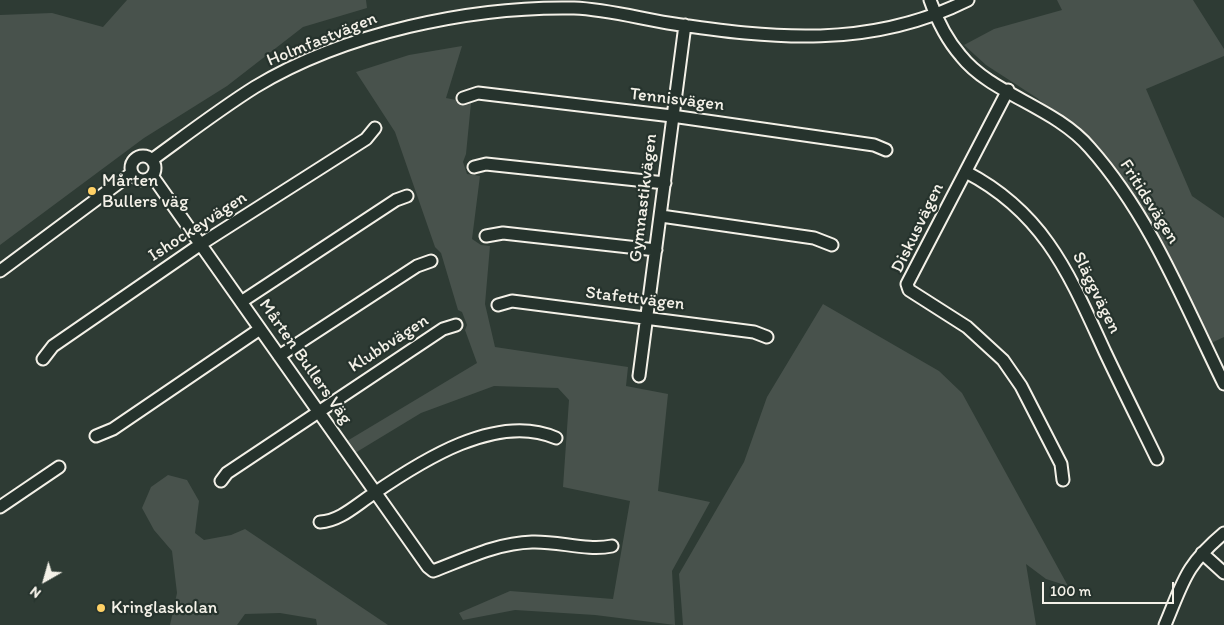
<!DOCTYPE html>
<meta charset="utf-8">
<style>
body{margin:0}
#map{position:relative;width:1224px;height:625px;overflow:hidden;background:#2e3b34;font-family:Itim,sans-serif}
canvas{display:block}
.north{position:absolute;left:20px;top:555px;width:50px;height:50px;-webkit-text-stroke:4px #26332d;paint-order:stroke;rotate:218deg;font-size:14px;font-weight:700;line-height:20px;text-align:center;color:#f4f1e8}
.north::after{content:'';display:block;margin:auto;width:18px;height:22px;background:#f4f1e8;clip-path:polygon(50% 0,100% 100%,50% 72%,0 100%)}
.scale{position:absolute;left:1042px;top:582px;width:132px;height:22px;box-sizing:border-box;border:2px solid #f4f1e8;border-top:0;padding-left:6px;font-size:15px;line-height:18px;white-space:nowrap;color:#f4f1e8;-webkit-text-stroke:4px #26332d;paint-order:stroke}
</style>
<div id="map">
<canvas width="1224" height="625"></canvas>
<div class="north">N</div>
<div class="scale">100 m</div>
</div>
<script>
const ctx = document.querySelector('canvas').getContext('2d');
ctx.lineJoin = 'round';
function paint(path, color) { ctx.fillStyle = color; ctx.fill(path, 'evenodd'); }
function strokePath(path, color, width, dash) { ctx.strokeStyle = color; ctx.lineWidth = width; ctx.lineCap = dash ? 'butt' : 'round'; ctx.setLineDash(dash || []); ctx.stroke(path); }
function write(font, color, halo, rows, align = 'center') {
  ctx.font = font + ' Itim,sans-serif'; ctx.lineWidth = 4.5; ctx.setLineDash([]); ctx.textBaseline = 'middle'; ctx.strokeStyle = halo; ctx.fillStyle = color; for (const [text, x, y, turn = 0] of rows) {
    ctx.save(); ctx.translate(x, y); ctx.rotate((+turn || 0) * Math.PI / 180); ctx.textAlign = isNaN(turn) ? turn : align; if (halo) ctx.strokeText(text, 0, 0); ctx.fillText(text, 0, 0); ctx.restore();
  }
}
paint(new Path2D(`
 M127 0H366L367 8 303 27 227 86 144 138 0 245V15L52 13 103 27Z
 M1057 0H1193L1224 49V56L1146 89 1192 196 1224 218V337L1207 345 1159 241 1123 181 1075 130 1037 98 986 65 964 45 994 29 1062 10Z
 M462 46 446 98 471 103 466 154 463 162 467 174 480 176 472 239 481 245 490 246 485 304 495 347 628 367 626 386 668 394 658 491 710 502 672 571 675 625 595 615 515 610 463 620 459 613 510 591 613 599 630 501 563 487 569 400 558 388 494 386 421 413 355 453 347 441 477 363 465 330 467 325 462 312 458 310 441 253 435 247 395 132 356 72 409 55Z
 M823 304 939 371 962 393 1068 586 1046 579 1026 564 1036 625H683L679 574 744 462 767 397Z
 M168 475 187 480 199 501 195 533 204 540 231 535 245 529 388 625H317L316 619 280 613 245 614 237 625H170L177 593 172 551 154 530 142 508 151 487Z`), '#48524c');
const minor = new Path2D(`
 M930 0C937 20 947 40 961 56 991 94 1055 107 1090 148 1151 217 1184 303 1224 384
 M1008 90 907 284 909 290 967 327 1003 360 1021 386 1061 464 1063 480
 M463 98 478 93 672 116 874 145 886 150
 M131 168a12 12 0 1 1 24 0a12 12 0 1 1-24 0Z
 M153 159C186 135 220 109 255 87 344 33 471 6 574 8 605 9 638 18 668 23 773 39 870 49 968 0
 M474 167 486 164 665 183
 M966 172C1045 213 1070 276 1105 352 1122 388 1140 424 1157 459
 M153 177 428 567 433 571C465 559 497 543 532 542 559 541 586 551 612 546
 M661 216 814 238 832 245
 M486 236 503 233 656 250
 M0 271 132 173
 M241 302 396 200 407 196
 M498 305 512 301 754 332 767 337
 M279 356 417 266 431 261
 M43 359 53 346 201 244 366 139 375 128
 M639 376 685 25
 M96 436 113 429 260 329
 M221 481 227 473 443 329 456 325
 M0 507 59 467
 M320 522C340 521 356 505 373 494 421 461 497 412 556 438
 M1202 553 1224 573
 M1165 625C1184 580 1185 566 1224 533`);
strokePath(minor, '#f4f1e8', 15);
strokePath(minor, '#26332d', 11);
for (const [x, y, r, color] of [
 [92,191,5,"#ffd166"],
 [101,608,5,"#ffd166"]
]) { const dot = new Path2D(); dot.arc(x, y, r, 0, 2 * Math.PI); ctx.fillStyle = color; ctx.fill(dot); strokePath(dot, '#26332d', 2); }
write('18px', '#f4f1e8', '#26332d', [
 ["Holmfastvägen",322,40,-22],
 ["Tennisvägen",677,100,7],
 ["Gymnastikvägen",644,198,-83],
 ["Fritidsvägen",1149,202,58],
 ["Ishockeyvägen",198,227,-33],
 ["Diskusvägen",918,228,-64],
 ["Släggvägen",1096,293,64],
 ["Stafettvägen",635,299,7],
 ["Klubbvägen",389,344,-33],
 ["Mårten Bullers Väg",305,362,55]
]);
write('18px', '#f4f1e8', '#26332d', [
 ["Mårten",102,181],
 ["Bullers väg",102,202],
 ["Kringlaskolan",111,608]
], 'left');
</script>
